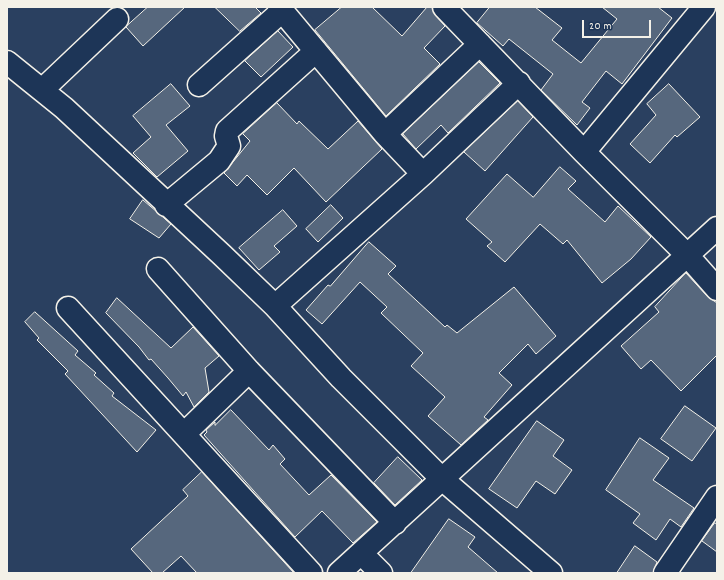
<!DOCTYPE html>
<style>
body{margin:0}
#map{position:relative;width:724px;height:580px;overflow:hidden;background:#2a4060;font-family:Dekko,sans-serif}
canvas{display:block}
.frame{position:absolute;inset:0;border:8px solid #f4f1e8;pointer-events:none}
.scale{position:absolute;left:582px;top:20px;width:69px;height:18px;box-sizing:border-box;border:2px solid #f4f1e8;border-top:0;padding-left:5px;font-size:12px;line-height:14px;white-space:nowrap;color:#f4f1e8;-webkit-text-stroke:3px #1d3557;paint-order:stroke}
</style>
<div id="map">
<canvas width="724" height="580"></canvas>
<div class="frame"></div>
<div class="scale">20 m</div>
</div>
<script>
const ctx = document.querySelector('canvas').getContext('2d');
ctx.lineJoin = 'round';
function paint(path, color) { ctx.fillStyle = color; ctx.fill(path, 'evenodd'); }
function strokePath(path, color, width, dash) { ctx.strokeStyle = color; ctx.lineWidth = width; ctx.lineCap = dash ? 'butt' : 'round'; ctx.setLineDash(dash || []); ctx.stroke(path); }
const building = new Path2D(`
 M148 7H185L143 46 126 27Z
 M215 7H255L261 13 240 31Z
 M342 7H372L402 36 427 7H432L435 15 445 26 424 48 440 64 386 116 315 30Z
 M490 7H535L562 28 552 40 581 63 617 19 602 7H658L672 18 622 84 606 71 582 102 590 108 577 125 541 90 553 74 509 39 503 46 477 23Z
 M278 31 293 47 261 77 245 61Z
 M479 62 500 83 448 133 441 125 416 149 403 134Z
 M171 84 190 106 166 125 188 151 157 177 133 153 151 137 133 116Z
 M669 84 700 117 677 137 675 135 650 163 630 144 656 115 647 104Z
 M518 101 533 117 485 171 464 152Z
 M277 103 297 124 299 121 328 149 358 121 382 149 326 202 294 168 267 195 247 175 237 186 224 173 250 141 243 134Z
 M560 167 576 181 568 189 605 222 618 206 651 237 631 259 602 283 567 240 563 244 540 224 505 262 487 246 492 242 466 219 507 174 533 197Z
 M143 200 171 224 159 238 130 219Z
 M331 205 343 218 318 242 306 229Z
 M283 210 297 226 274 246 280 252 259 270 239 248Z
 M369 242 396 266 388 274 445 327 447 325 457 333 514 287 556 336 536 354 528 344 499 373 512 385 484 417 488 420 461 445 428 416 445 397 411 366 423 353 381 313 387 307 360 282 322 324 306 310 328 285 330 286Z
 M686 273 708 297 717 303V355L681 391 651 360 641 369 621 346 659 312 655 307Z
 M117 298 171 348 193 327 219 356 205 368 209 392 194 407 186 392 183 396 168 378 151 359 149 360 139 347 106 313Z
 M35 312 78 351 75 355 96 373 94 375 114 393 112 396 156 430 137 452 65 374 68 371 37 340 39 338 25 322Z
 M685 406 716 428 692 461 661 439Z
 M231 410 269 450 273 445 285 459 280 464 309 495 331 475 377 522 353 543 322 511 295 537 204 435 207 432 206 430 215 422V425Z
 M537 421 564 440 553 456 572 470 555 494 536 481 517 508 489 489Z
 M640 438 669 458 653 480 694 508 681 527 670 519 656 540 633 523 640 514 606 490Z
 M398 457 422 480 395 505 374 483Z
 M202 472 294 573H197L181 556 162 573H153L131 549 188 496 183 490Z
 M449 519 475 537 468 547 498 573H411Z
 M715 523 717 524V552L702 541Z
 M635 546 657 562 653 573H617Z`);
paint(building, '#56677d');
strokePath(building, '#f4f1e8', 1);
const minor = new Path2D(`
 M279 7 385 134 423 174
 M444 7 584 152 687 255 717 289
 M7 62 64 108 222 255 275 306 341 378 441 478 551 573
 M199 85 282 11
 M42 90 117 19
 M385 134 480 44
 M584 152 704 7
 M166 205 219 161 229 146 226 136 227 131 316 51
 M158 269 249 371 395 523
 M275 306 423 174 519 83
 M68 308 311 573
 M184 434 249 371
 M361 553 381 573
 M339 573 717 228
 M665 573 717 497`);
strokePath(minor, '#f4f1e8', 25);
strokePath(minor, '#1d3557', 22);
</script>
